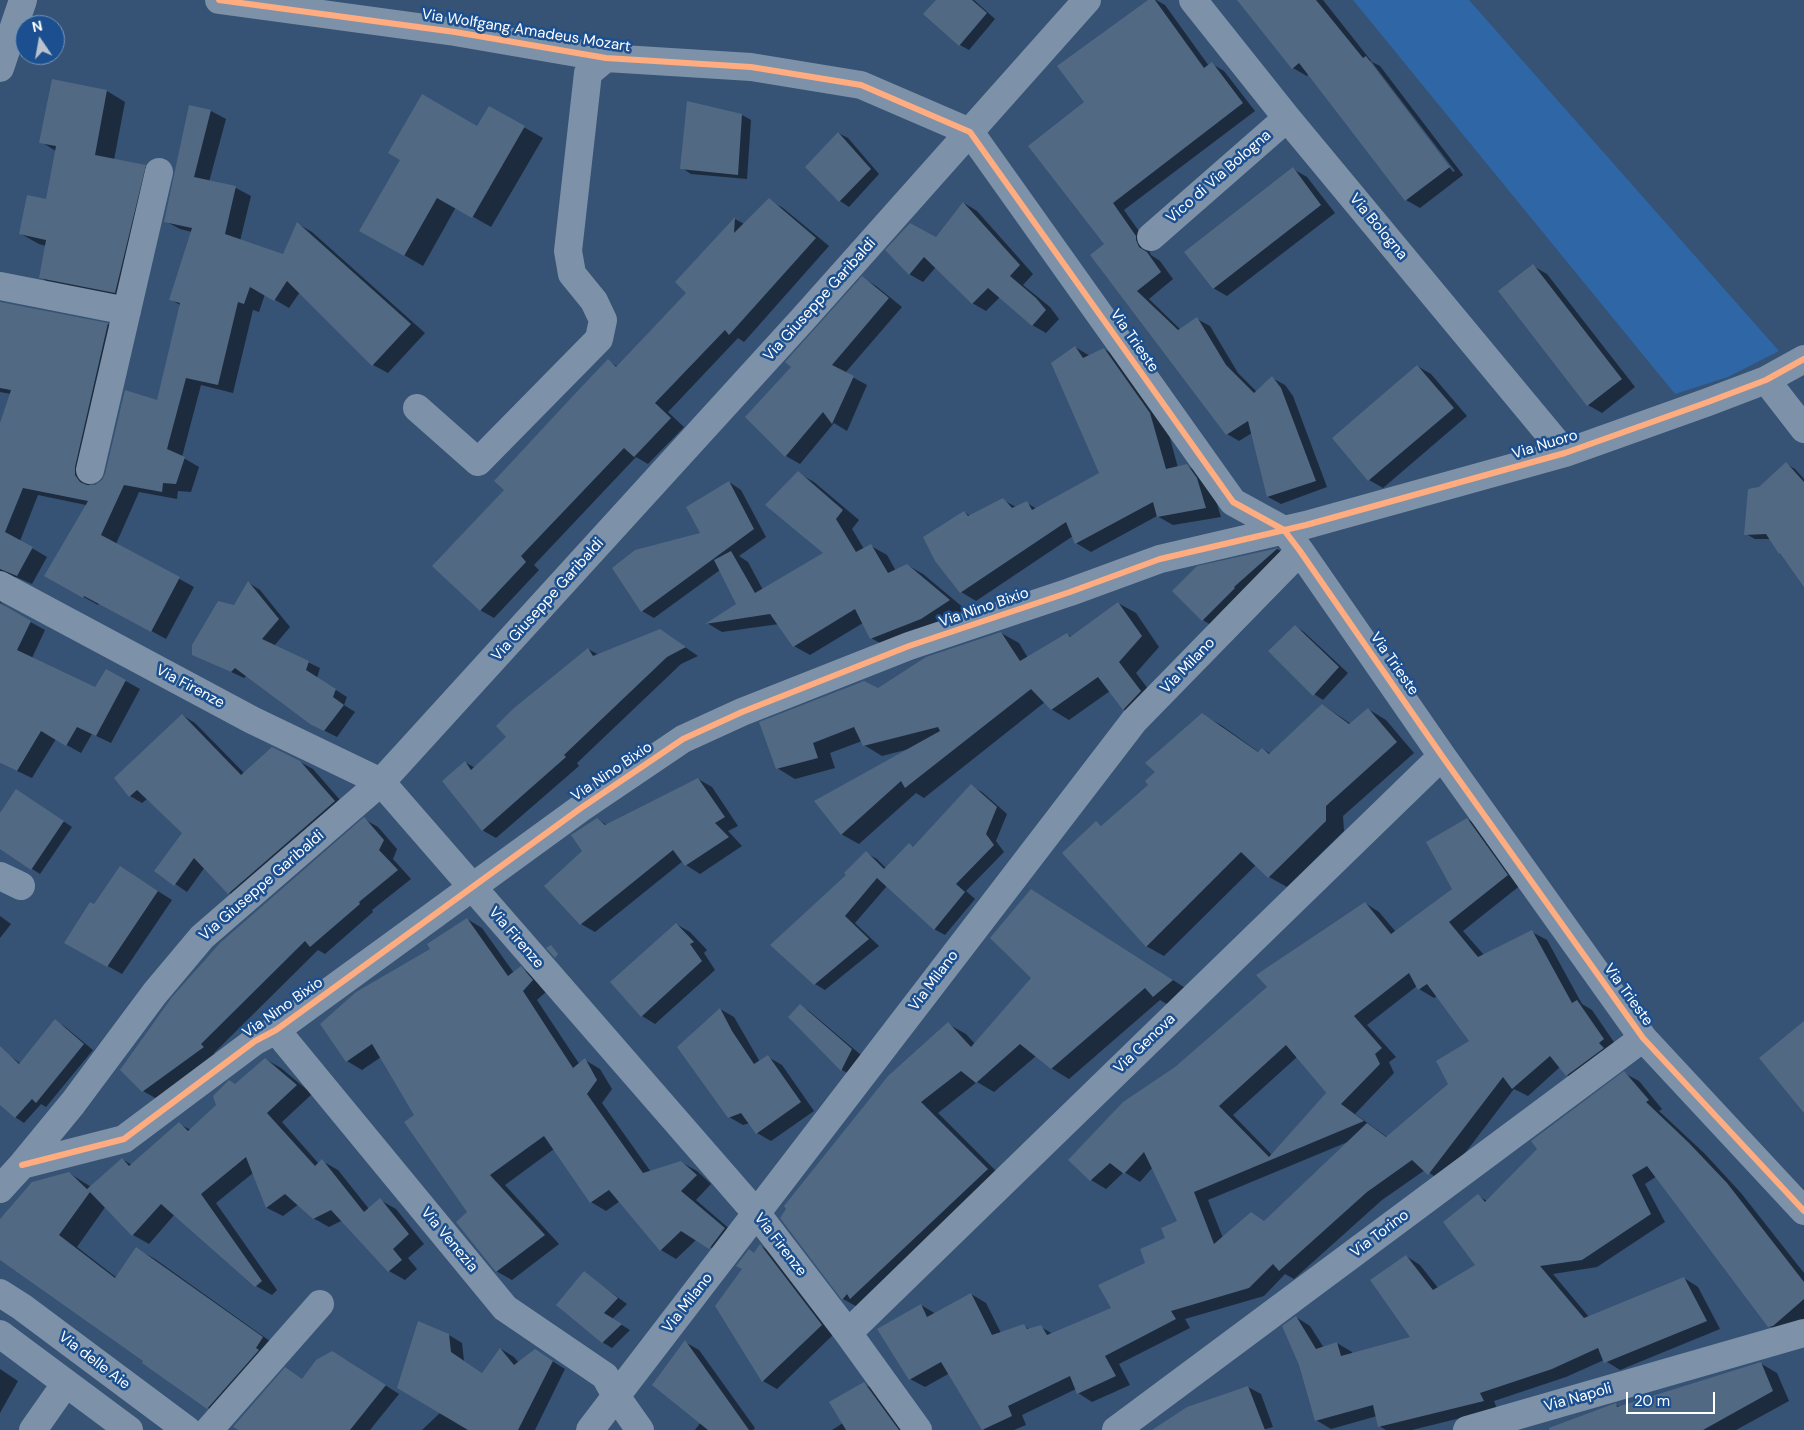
<!DOCTYPE html>
<style>
body{margin:0}
#map{position:relative;width:1804px;height:1430px;overflow:hidden;background:#365274;font-family:"DM Sans",sans-serif}
canvas{display:block}
.north{position:absolute;left:15px;top:15px;width:50px;height:50px;box-sizing:border-box;background:#1b4f8f;border:1px solid #7695bc;border-radius:50%;rotate:348deg;font-size:14px;font-weight:700;line-height:20px;text-align:center;color:#fff}
.north::after{content:'';display:block;margin:auto;width:18px;height:22px;background:#b9c2ce;clip-path:polygon(50% 0,100% 100%,50% 72%,0 100%)}
.scale{position:absolute;left:1626px;top:1392px;width:89px;height:22px;box-sizing:border-box;border:2px solid #fff;border-top:0;padding-left:6px;font-size:15px;line-height:18px;white-space:nowrap;color:#fff;-webkit-text-stroke:4px #1b4f8f;paint-order:stroke}
</style>
<div id="map">
<canvas width="1804" height="1430"></canvas>
<div class="north">N</div>
<div class="scale">20 m</div>
</div>
<script>
const ctx = document.querySelector('canvas').getContext('2d');
ctx.lineJoin = 'round';
function paint(path, color) { ctx.fillStyle = color; ctx.fill(path, 'evenodd'); }
function strokePath(path, color, width, dash) { ctx.strokeStyle = color; ctx.lineWidth = width; ctx.lineCap = dash ? 'butt' : 'round'; ctx.setLineDash(dash || []); ctx.stroke(path); }
function write(font, color, halo, rows, align = 'center') {
  ctx.font = font + ' "DM Sans",sans-serif'; ctx.lineWidth = 5; ctx.setLineDash([]); ctx.textBaseline = 'middle'; ctx.strokeStyle = halo; ctx.fillStyle = color; for (const [text, x, y, turn = 0] of rows) {
    ctx.save(); ctx.translate(x, y); ctx.rotate((+turn || 0) * Math.PI / 180); ctx.textAlign = isNaN(turn) ? turn : align; if (halo) ctx.strokeText(text, 0, 0); ctx.fillText(text, 0, 0); ctx.restore();
  }
}
paint(new Path2D(`
 M1353 0H1469L1779 351 1728 377 1675 394Z`), '#2f66a5');
paint(new Path2D(`
 M937 0H974L995 19 969 50 960 45Z
 M1150 0H1156L1165 5 1209 66 1212 64 1224 71 1255 111 1124 210 1148 244V248L1151 255 1160 261 1173 279 1149 299 1181 330 1197 319 1210 326 1238 373 1257 392 1272 378 1285 385 1293 396 1327 487 1281 504 1268 497 1252 433 1239 441 1227 434 1106 245 1086 102Z
 M1238 0H1323L1372 62 1380 66 1463 175 1420 208 1406 200 1309 74 1307 76 1293 68ZM1367 61H1371L1455 171 1453 172Z
 M53 80 107 91 125 102 114 160 145 166 164 177 133 302 58 288 40 277 46 246 39 244 21 234 47 200 56 151 41 142Z
 M190 107 211 111 226 119 209 182 236 188 251 196 240 241 284 256 298 224 312 232 425 333 388 373 373 365 300 292 289 308 265 294 259 312 253 310 233 393 201 385 182 457 199 467 191 492 178 491 177 499 139 492 116 544 194 587 166 639 100 603 98 605 46 576 86 505 38 495 20 541 47 557 32 584 16 577 6 580 0 590V428L11 394 0 392V303L108 324 122 333 89 476V484L91 486H94L102 482 157 402 180 305 170 299 192 232 180 229 165 221Z
 M490 108 543 138 491 227 456 207 423 266 361 230 402 160 478 128Z
 M742 115 751 120 747 179 691 174 682 168Z
 M838 133 848 138 879 174 849 207 840 201Z
 M1293 169 1307 177 1335 213 1227 296 1213 288Z
 M769 200 783 208 829 246 744 342 738 338 668 412 684 427 648 464 636 457 534 565 539 570 494 618 480 610 506 490 608 361 618 367 688 293 677 282 735 219 744 224Z
 M964 203 977 211 1033 274 1023 285 1050 307 1059 319 1046 333 1032 325 1000 297 986 311 972 303 936 267 923 282 909 274Z
 M1533 266 1547 274 1635 387 1602 413 1588 405Z
 M863 278 876 286 902 307 845 373 867 385 847 431 834 423 800 464 786 456 746 417 793 367Z
 M1075 347 1090 356 1104 349 1120 358 1166 423 1178 468 1187 466 1203 475 1212 488 1221 517 1173 525 1157 516 1091 552 1076 543 1073 536 976 601 961 592 964 512 970 516 1003 500 1016 507 1027 503 1037 509 1101 473Z
 M1417 366 1431 374 1467 416 1383 488 1369 480Z
 M1786 464 1795 469 1804 479V585L1771 539H1755L1746 534 1759 488Z
 M798 473 814 482 859 520 852 529 864 549 871 546 887 555 896 571 907 565 923 574 965 609 938 628 887 647 871 638 863 623 810 655 794 646 779 624 722 632 707 623 738 605 720 570 654 618 642 611 702 534 729 482 741 490 766 537 739 556 748 562 763 590 825 553Z
 M1277 549 1285 553 1211 625 1203 620 1174 591 1198 568Z
 M249 583 260 590 290 627 274 646 320 668 317 678 347 697 344 705 355 712 337 737 323 730 247 675 244 678 193 654 235 606Z
 M0 599 1 603 14 613 45 630 32 658 96 689 106 670 140 689 111 743 92 734 81 753 56 739 32 778 0 763Z
 M1118 603 1136 613 1159 647 1136 673 1158 702 1141 719 1123 709 1110 691 1069 720 1051 709 1045 702 924 798 916 793 859 844 841 834 909 749 882 756 864 745 862 741 830 753 835 768 795 779 777 768 878 690 1001 633 1019 643 1028 658 1067 634 1072 637Z
 M1295 626 1304 632 1348 673 1323 700 1314 694Z
 M660 630 698 656 681 664 577 763 579 766 496 838 482 830 465 762 475 768 507 737 588 649 599 655Z
 M1323 705 1351 724 1368 709 1386 720 1414 753 1343 816 1344 831 1287 887 1269 877 1256 865 1164 956 1146 946 1096 823 1103 827 1150 785 1157 772 1203 715 1221 725 1260 753 1263 749 1271 754Z
 M182 715 195 723 244 773 300 762 313 769 347 808 241 900 229 893 205 867 187 892 156 871 184 832 147 799 142 803 130 796Z
 M698 779 712 787 738 826 728 831 742 846 700 874 686 865 683 861 595 932 581 924 584 851 597 819 607 825Z
 M971 786 982 792 1007 814 996 841 1004 852 966 891 975 899 945 935 934 929 887 886 855 923 879 946 825 990 815 984 848 875 866 853 877 859 886 868 909 845 914 847Z
 M26 796 72 827 40 874 0 848V815Z
 M364 819 378 827 397 849 393 859 411 879 372 910 373 912 325 954 318 950 214 1053 217 1056 157 1099 143 1091 173 998 205 960 250 917Z
 M1467 819 1482 828 1522 884 1463 931 1484 955 1532 932 1547 940 1582 1004 1592 1010 1618 1048 1581 1084 1567 1075 1560 1067 1528 1096 1514 1089 1443 1182 1425 1170 1382 1200 1294 1279 1285 1274 1264 1296 1185 1319 1190 1328 1119 1364 1130 1385 1092 1402 1078 1393 1076 1389 1022 1415 1026 1425 1014 1430H984L950 1373 925 1387 910 1379 921 1305 936 1314 971 1294 986 1303 1001 1333 1024 1326 1031 1330 1041 1327 1053 1334 1113 1309 1179 1222 1153 1167 1140 1182 1124 1172 1106 1189 1091 1180 1176 1068 1365 903 1379 912 1396 932 1454 890ZM1417 986 1419 989 1434 998 1437 996 1471 1042 1449 1084 1387 1137 1355 1114 1394 1073 1389 1062 1396 1057 1367 1025ZM1297 1057 1332 1099 1272 1155 1233 1115ZM1350 1141 1265 1222 1252 1214 1223 1238 1208 1200Z
 M134 876 172 900 122 974 66 943 94 906Z
 M1032 890 1190 991 1172 1007 1160 1000 1069 1079 1051 1068 1036 1056 994 1092 977 1082 938 1113 1005 1180 861 1309 843 1299 781 1218 948 1024 966 1034 975 1044 1033 978Z
 M0 916 11 924 0 938Z
 M467 919 482 928 514 973 521 968 536 977 548 990 537 1000 580 1065 585 1060 600 1069 612 1089 602 1103 651 1172 681 1162 697 1171 711 1184 696 1200 740 1238 725 1256 697 1239 676 1259 661 1250 620 1201 606 1211 591 1202 554 1149 505 1185 559 1244 512 1280 496 1271 469 1212 416 1115 381 1057 362 1070 347 1061 431 949Z
 M676 924 690 932 707 950 704 953 715 970 655 1024 642 1016Z
 M800 1006 809 1011 861 1055 851 1075 842 1070 789 1017Z
 M720 1009 734 1017 760 1062 768 1057 782 1065 814 1111 771 1141 757 1133 750 1123 743 1125 729 1117Z
 M55 1021 64 1026 93 1050 46 1107 41 1104 24 1123 15 1117 0 1104V1061L7 1054 21 1064Z
 M265 1059 281 1068 312 1094 282 1122 319 1164 322 1161 338 1170 369 1209 380 1200 396 1209 424 1244 408 1258 417 1269 405 1280 389 1271 343 1220 329 1227 313 1218 299 1204 283 1216 267 1208 253 1173 216 1203 277 1290 272 1295 256 1286 175 1214 149 1244 133 1235 106 1206 77 1247 117 1278 137 1249 155 1259 281 1349 226 1418 208 1408 145 1360 0 1259V1221L69 1173 91 1187 122 1159 132 1165 179 1124 191 1130 218 1105 235 1085Z
 M1624 1073 1639 1081 1662 1109 1659 1111 1704 1153 1741 1193 1804 1273V1320L1788 1333 1784 1334 1769 1326 1657 1176 1645 1184 1665 1222 1597 1267 1553 1274 1589 1317 1684 1278 1698 1287 1720 1329 1620 1370 1604 1360 1566 1377 1494 1401 1497 1409 1412 1430H1386L1379 1426 1377 1416 1331 1429 1316 1420 1296 1317 1310 1326 1324 1348 1337 1343 1352 1352V1354L1412 1338 1406 1256 1420 1265 1438 1288 1477 1265 1478 1196 1487 1201Z
 M761 1246 774 1254 835 1333 777 1389 763 1381 716 1306Z
 M584 1273 627 1304 612 1319 630 1330 612 1348 602 1342Z
 M449 1335 462 1343 464 1361 483 1374 501 1349 514 1357 519 1363 549 1359 565 1369 535 1430H422L441 1412Z
 M685 1342 699 1350 755 1428 753 1430H695L701 1422Z
 M346 1360 399 1394 370 1430H238L234 1427 303 1379Z
 M1760 1363 1777 1373 1789 1401 1736 1430H1548L1605 1408 1616 1405 1620 1407Z
 M0 1369 18 1381 0 1413Z
 M864 1384 877 1391 905 1430H832L843 1423Z
 M1248 1387 1261 1394 1273 1427 1262 1430H1154Z`), '#0007');
paint(new Path2D(`
 M936 0H972L987 13 959 46 923 14Z
 M1148 0H1155L1204 68 1212 62 1243 103 1113 203 1136 236V240L1139 247 1147 252 1161 272 1137 291 1178 330 1197 317 1226 365 1254 393 1272 376 1281 388 1316 481 1267 497 1248 421 1226 435 1090 255 1104 244 1028 146 1084 102 1057 66Z
 M1237 0H1316L1363 58 1366 56 1450 167 1405 201 1299 63 1292 69Z
 M52 79 107 90 95 155 146 165 115 293 39 278 46 240 19 234 27 195 46 199 56 146 39 143Z
 M422 94 477 126 489 106 525 126 472 218 437 198 404 256 359 231 400 160 388 153Z
 M687 101 742 114 738 175 680 169Z
 M189 105 211 110 194 177 236 186 225 234 283 254 297 222 411 324 372 366 287 281 274 301 250 287 244 304 238 302 218 385 186 378 167 449 185 457 176 484 163 483 162 492 124 485 101 535 180 577 151 632 84 596 83 598 44 576 88 501 23 488 5 532 33 547 17 576 0 569V423L11 390 0 388V302L108 323 75 467V475L80 482 87 485H95L102 480 105 474 125 390 157 400 180 303 169 300 192 228 164 222Z
 M838 132 871 169 839 202 805 167Z
 M1293 167 1321 205 1213 289 1184 252Z
 M769 198 816 238 729 335 725 330 655 403 671 418 634 457 624 448 521 556 526 562 480 611 432 566 504 490 494 481 571 398 608 359 616 367 686 293 675 282 735 217 734 233Z
 M963 202 1020 265 1010 276 1036 298 1046 310 1032 326 988 288 972 304 924 257 909 275 885 250 910 223 936 237Z
 M1533 264 1622 379 1587 406 1498 291Z
 M862 276 889 298 832 365 854 376 832 424 823 412 785 457 745 417 791 367 785 362Z
 M1075 346 1083 358 1104 348 1150 413 1166 469 1187 464 1197 478 1206 508 1157 517 1153 502 1075 544 1066 522 960 593 935 561 923 537 964 511 968 516 1003 498 1012 508 1027 501 1032 510 1099 473 1051 363Z
 M1417 365 1454 408 1368 481 1332 438Z
 M1786 462 1804 482V587L1780 553 1779 554 1766 534 1744 535 1748 489 1759 487Z
 M798 471 843 510 836 519 856 552 871 544 888 573 907 564 950 600 921 619 870 639 855 609 793 647 770 614 705 624 736 604 714 560 731 551 755 593 823 553 765 505Z
 M729 481 754 529 641 612 612 568 635 550 700 533 686 507Z
 M1278 548 1234 587 1235 588 1202 621 1172 591 1197 566Z
 M248 581 279 619 262 639 309 661 306 670 336 689 333 697 344 705 324 731 310 724 235 668 231 672 192 655V645L218 601 234 605Z
 M1118 602 1142 636 1119 662 1141 691 1123 710 1098 677 1051 710 1031 689 905 788 901 781 841 835 814 801 940 731 938 727 863 746 854 727 813 743 818 758 776 769 759 722 864 681 878 688 926 657 1001 632 1020 661 1067 633 1070 637Z
 M0 603 31 621 17 650 95 687 106 669 126 680 96 736 77 727 66 746 41 731 17 771 0 763Z
 M1295 625 1339 667 1313 696 1268 651Z
 M660 629 686 647 667 657 564 755 566 757 482 831 442 781 465 761 471 770 506 737 496 726 514 708 588 648 593 656Z
 M1322 704 1349 724 1368 708 1397 742 1326 806V821L1268 878 1241 852 1146 947 1062 853 1096 821 1101 826 1148 785 1145 781 1155 772 1145 763 1202 713 1258 752 1262 748 1269 754Z
 M182 714 241 775 272 747 300 761 335 801 228 894 194 858 174 886 154 871 182 833 137 790 129 797 114 778Z
 M698 778 725 817 715 823 729 837 685 866 673 850 580 925 544 886 582 851 571 835 597 818 605 825Z
 M971 784 997 807 986 834 994 845 956 884 965 892 934 930 877 878 845 916 869 939 814 985 770 945 846 875 844 873 866 851 884 869 909 843 913 847Z
 M16 789 64 821 31 870 0 849V813Z
 M364 817 384 840 379 850 398 870 359 902 360 904 310 947 305 941 201 1044 204 1047 142 1092 120 1070 172 997 220 943Z
 M1467 818 1508 875 1449 922 1478 957 1532 930 1572 1003 1577 1000 1604 1039 1599 1043 1604 1048 1566 1076 1550 1056 1512 1089 1503 1077 1428 1175 1412 1160 1367 1192 1279 1271 1273 1264 1249 1288 1171 1311 1176 1319 1105 1356 1116 1376 1077 1394 1070 1376 1008 1406 1012 1416 982 1430 941 1362 909 1380 877 1329 921 1304 927 1317 971 1293 992 1335 1024 1324 1027 1329 1041 1325 1047 1335 1111 1308 1098 1285 1145 1263 1140 1249 1165 1238 1161 1228 1177 1221 1144 1152 1124 1174 1110 1163 1090 1181 1068 1160 1123 1102 1175 1067 1267 987 1256 975 1365 902 1391 934 1452 889 1426 842ZM1409 973 1418 990 1427 984 1469 1041 1436 1061 1448 1084 1386 1137 1367 1123 1264 1221 1251 1212 1214 1244 1194 1192 1364 1121 1341 1104 1380 1064 1375 1054 1382 1048 1354 1016ZM1286 1045 1328 1095 1326 1093 1269 1157 1219 1106Z
 M120 866 158 891 107 967 64 943 90 902 94 904Z
 M1031 889 1173 980 1153 997 1145 988 1051 1069 1020 1044 976 1083 961 1071 921 1102 988 1169 850 1299 847 1294 842 1300 780 1218 786 1209 784 1206 888 1076 948 1022 971 1047 1031 978 990 938Z
 M467 918 508 976 521 966 533 980 523 991 573 1068 585 1058 597 1080 587 1094 643 1173 681 1161 697 1175 681 1191 725 1228 709 1249 681 1231 660 1251 609 1190 590 1203 544 1136 490 1175 545 1235 496 1272 456 1222 467 1212 404 1122 414 1115 372 1044 346 1062 320 1024 356 992 430 949 427 944Z
 M676 923 694 942 690 944 702 961 641 1017 610 982Z
 M551 945 558 954 555 958 546 948Z
 M800 1004 852 1049 841 1071 788 1017Z
 M720 1008 732 1031 754 1064 768 1055 801 1102 756 1134 741 1113 728 1118 677 1047Z
 M55 1019 84 1044 36 1103 32 1099 15 1118 0 1105V1046L19 1064Z
 M1804 1021V1113L1759 1058Z
 M265 1058 297 1085 267 1113 315 1166 322 1159 364 1212 380 1198 409 1234 393 1249 402 1260 388 1272 331 1210 313 1219 285 1194 266 1208 246 1157 201 1194 262 1281 255 1287 161 1204 132 1236 87 1189 122 1158 129 1166 179 1122 188 1131 216 1105 213 1096 229 1080 235 1084Z
 M1624 1071 1649 1100 1646 1102 1689 1143 1727 1183 1804 1282V1299L1773 1326 1768 1327 1647 1166 1632 1175 1651 1214 1582 1260 1540 1266 1584 1318 1684 1277 1707 1321 1604 1363 1598 1348 1552 1369 1480 1393 1484 1401 1378 1427 1373 1405 1315 1421 1299 1365 1282 1326 1296 1316 1316 1349 1337 1342 1341 1356 1410 1337 1370 1280 1406 1255 1433 1290 1475 1265 1443 1222 1478 1194 1485 1202 1537 1149 1531 1141Z
 M69 1172 90 1192 59 1235 115 1278 136 1247 263 1337 256 1348 259 1350 207 1409 142 1363 143 1361 0 1260V1219L32 1182Z
 M760 1244 822 1325 762 1382 715 1306 742 1269 736 1266 749 1249 754 1253Z
 M584 1271 618 1298 604 1313 622 1324 602 1343 556 1305Z
 M418 1321 449 1334 451 1352 482 1373 500 1348 514 1365 535 1349 553 1361 518 1430H468L397 1388Z
 M685 1340 749 1430H708L652 1385Z
 M332 1351 386 1385 350 1430H238L233 1427 285 1367 302 1379 316 1360Z
 M1761 1362 1773 1391 1703 1430H1549V1428L1605 1407 1616 1403 1617 1407Z
 M864 1382 899 1430H846L829 1402Z
 M1248 1386 1265 1430H1152L1187 1407Z`), '#526984');
strokePath(new Path2D(`
 M219 0 455 32 606 58 751 67 861 85 970 132 1233 502 1284 530 1300 551 1442 756 1643 1038 1804 1211
 M1193 0 1287 118 1565 453
 M0 68 23 0
 M1151 237 1287 118
 M0 286 127 311
 M1766 380 1804 429
 M417 408 478 462 599 339 603 320 594 301 572 274 568 251 588 73 606 58
 M90 470 159 172
 M0 585 252 720 381 782 757 1214 848 1333 918 1430
 M0 876 21 886
 M276 1030 505 1308 605 1376 616 1396 640 1430
 M22 1165 124 1139 255 1041 276 1030 581 808 683 739 742 712 909 646 1070 592 1160 559 1306 525 1565 453 1708 402 1766 380 1804 359
 M0 1189 22 1165 73 1103 155 993 202 937 381 782 803 319 1087 0
 M0 1293 22 1307 187 1430
 M848 1333 1442 756
 M0 1334 129 1430
 M33 1430 66 1383
 M209 1430 320 1304
 M590 1430 1134 721 1300 551
 M1116 1430 1643 1038
 M1467 1430 1804 1333`), '#7d92a8', 28);
strokePath(new Path2D(`
 M219 0 455 32 606 58 751 67 861 85 970 132 1233 502 1284 530 1300 551 1442 756 1643 1038 1804 1211
 M22 1165 124 1139 255 1041 276 1030 581 808 683 739 742 712 909 646 1070 592 1160 559 1306 525 1565 453 1708 402 1766 380 1804 359`), '#ffac80', 6);
write('15px', '#fff', '#1b4f8f', [
 ["Via Wolfgang Amadeus Mozart",526,31,9],
 ["Vico di Via Bologna",1219,177,-41],
 ["Via Bologna",1378,227,50],
 ["Via Giuseppe Garibaldi",820,300,-48],
 ["Via Trieste",1134,341,55],
 ["Via Nuoro",1545,445,-17],
 ["Via Giuseppe Garibaldi",548,600,-48],
 ["Via Nino Bixio",984,608,-19],
 ["Via Trieste",1394,664,55],
 ["Via Milano",1188,666,-46],
 ["Via Firenze",190,687,28],
 ["Via Nino Bixio",612,772,-34],
 ["Via Giuseppe Garibaldi",262,886,-41],
 ["Via Firenze",516,938,49],
 ["Via Milano",934,981,-53],
 ["Via Trieste",1628,995,54],
 ["Via Nino Bixio",283,1008,-35],
 ["Via Genova",1145,1044,-44],
 ["Via Torino",1380,1234,-37],
 ["Via Venezia",449,1240,50],
 ["Via Firenze",780,1245,52],
 ["Via Milano",688,1303,-52],
 ["Via delle Aie",94,1361,37],
 ["Via Napoli",1578,1398,-16]
]);
</script>
